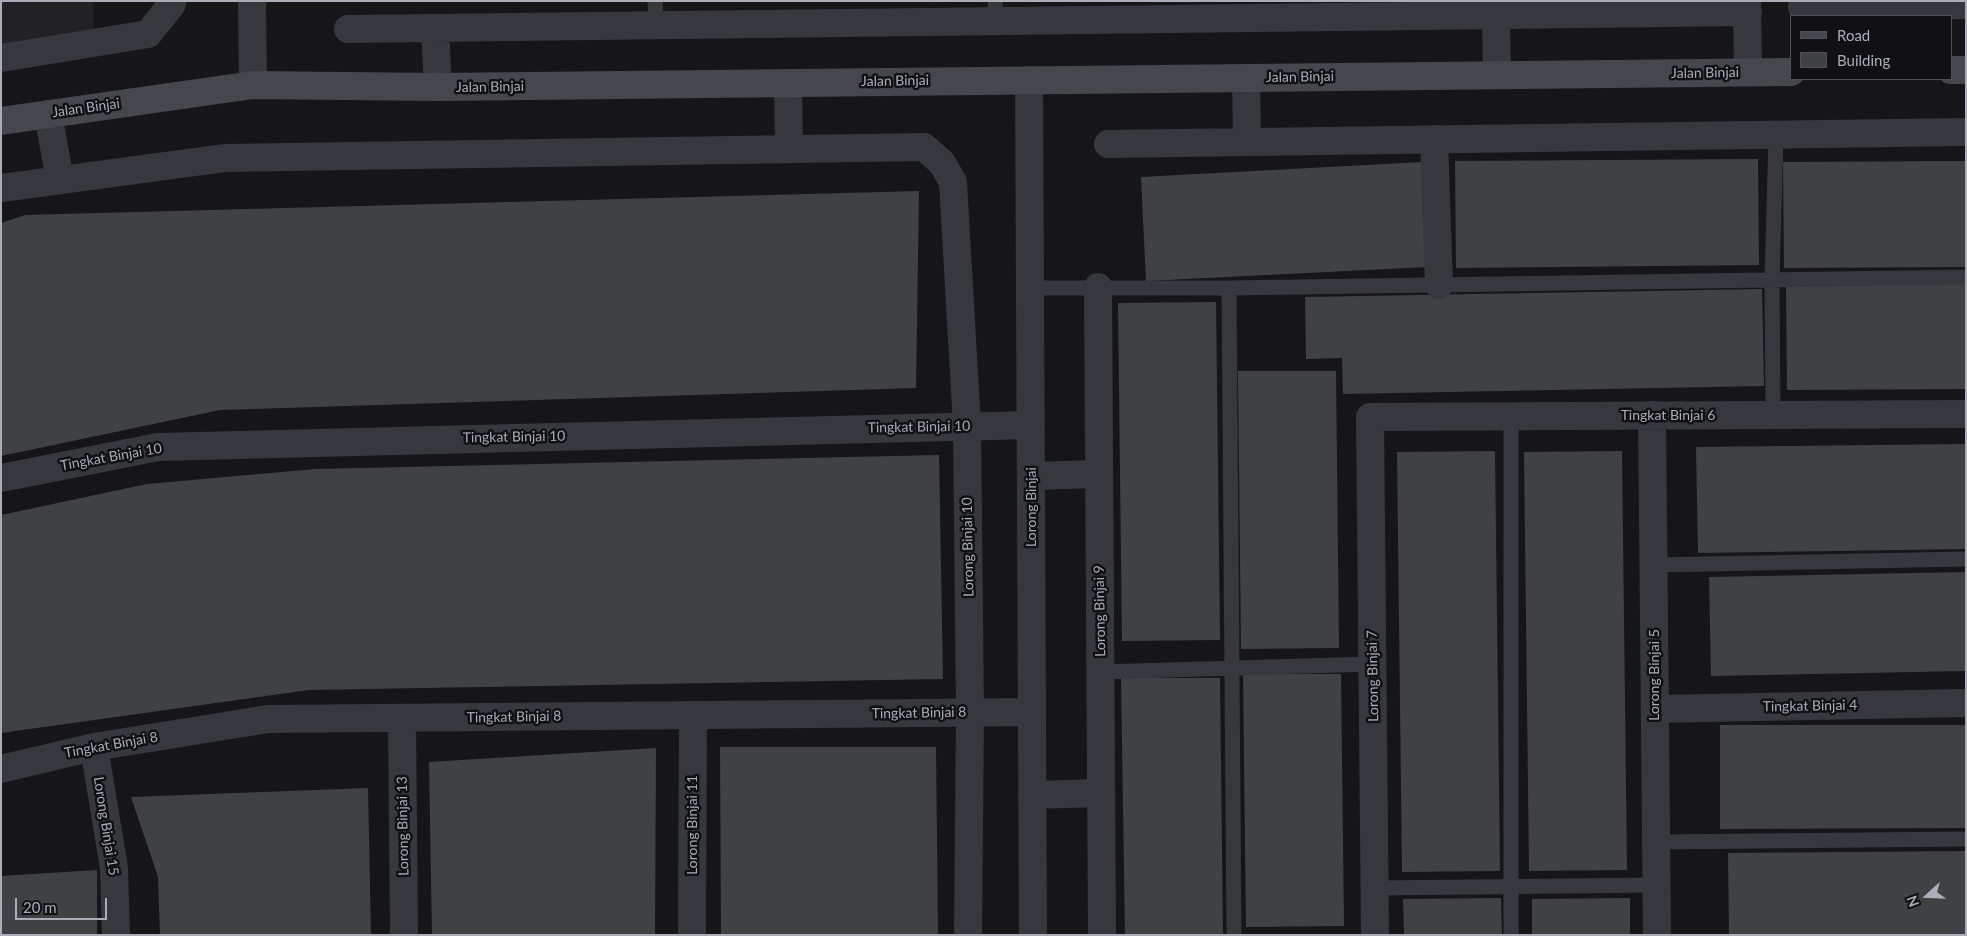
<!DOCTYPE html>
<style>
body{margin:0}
#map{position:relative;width:1967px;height:936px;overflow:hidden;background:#161618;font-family:Lato,sans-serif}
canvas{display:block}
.frame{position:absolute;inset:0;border:2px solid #a8adb8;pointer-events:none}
.legend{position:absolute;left:1790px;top:15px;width:162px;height:65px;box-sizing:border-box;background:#111113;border:1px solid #4d4f55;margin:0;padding:6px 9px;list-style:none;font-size:15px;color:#a8adb8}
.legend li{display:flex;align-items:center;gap:10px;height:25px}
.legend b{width:25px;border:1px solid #4d4f55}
.north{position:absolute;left:1902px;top:871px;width:50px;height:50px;-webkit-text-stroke:4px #111113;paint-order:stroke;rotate:250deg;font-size:14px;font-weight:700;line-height:20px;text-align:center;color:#a8adb8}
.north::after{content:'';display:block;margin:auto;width:18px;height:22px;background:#a8adb8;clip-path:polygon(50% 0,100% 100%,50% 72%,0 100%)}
.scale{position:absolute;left:15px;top:898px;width:92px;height:22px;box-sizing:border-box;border:2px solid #a8adb8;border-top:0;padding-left:6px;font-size:15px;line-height:18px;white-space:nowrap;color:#a8adb8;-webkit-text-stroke:4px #111113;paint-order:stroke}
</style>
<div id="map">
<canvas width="1967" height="936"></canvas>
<div class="frame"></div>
<ul class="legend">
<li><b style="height:6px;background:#45474d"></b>Road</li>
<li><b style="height:14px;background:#404145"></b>Building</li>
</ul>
<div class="north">N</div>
<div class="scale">20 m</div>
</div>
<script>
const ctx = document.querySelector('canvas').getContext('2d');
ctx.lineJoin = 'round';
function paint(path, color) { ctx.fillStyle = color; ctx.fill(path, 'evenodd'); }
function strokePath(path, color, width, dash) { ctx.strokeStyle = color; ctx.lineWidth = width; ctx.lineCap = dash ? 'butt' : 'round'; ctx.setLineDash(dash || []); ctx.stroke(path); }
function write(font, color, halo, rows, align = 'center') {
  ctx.font = font + ' Lato,sans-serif'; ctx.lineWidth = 5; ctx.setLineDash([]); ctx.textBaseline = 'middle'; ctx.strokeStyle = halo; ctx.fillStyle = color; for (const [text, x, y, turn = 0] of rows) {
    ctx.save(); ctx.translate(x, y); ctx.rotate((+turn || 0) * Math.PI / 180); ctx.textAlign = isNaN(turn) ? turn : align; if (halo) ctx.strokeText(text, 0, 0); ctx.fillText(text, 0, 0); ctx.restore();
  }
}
paint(new Path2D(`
 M1 1H93L94 30 1 46Z`), '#222225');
paint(new Path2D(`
 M1758 159 1759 265 1456 268 1455 161Z
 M1966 161V267L1784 268 1783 162Z
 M1422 162 1428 267 1146 281 1141 177Z
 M919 191 916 388 220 410 1 456V223L25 215Z
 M1966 282V389L1787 390 1786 283Z
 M1762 289 1764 386 1343 394 1342 358 1306 359 1305 297Z
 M1216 302 1220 640 1122 641 1118 303Z
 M1238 371H1336L1339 648 1241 649Z
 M1966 444V549L1698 553 1696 447Z
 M1495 451 1500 871 1402 872 1397 452Z
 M1622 451 1627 870 1529 871 1524 452Z
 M939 455 943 679 309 690 1 733V515L147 484 315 469Z
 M1966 572V671L1711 676 1709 577Z
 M1243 674H1341L1344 926 1246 927Z
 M1121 678H1220L1223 935H1125Z
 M1720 725H1966V828L1720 829Z
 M720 747H936L938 935H721Z
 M656 748 655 935H432L429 762Z
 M368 788 371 935H160L158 877 131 797Z
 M1966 851V935H1729L1728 853Z
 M97 870V935H1V876Z
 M1501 898 1502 935H1404L1403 899Z
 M1630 898V935H1532V899Z`), '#404145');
strokePath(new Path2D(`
 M655 1 656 25
 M995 1 996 21
 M1030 288H1229L1234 935
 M1229 288 1966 277
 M1773 414 1772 280 1776 135
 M1511 415V935
 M1654 565 1966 559
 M1100 672 1372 664
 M1656 842 1966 839
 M1375 888 1656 885`), '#37383d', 15);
strokePath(new Path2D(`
 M252 1 253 85
 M1747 1 1748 72
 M1920 6 1966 5
 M1802 7 1897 4 1920 6V16
 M1496 16 1497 75
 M435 28 438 87
 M348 29 1748 12
 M1 58 148 34 172 4V1
 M1246 78 1247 142
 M1029 80 1033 935
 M788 83 789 149
 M48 114 60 180
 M1434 139 1439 285
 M1108 144 1966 132
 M1 188 224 158 924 147 942 163 953 182 967 426 970 713 968 935
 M1098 287 1102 935
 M1652 415 1657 935
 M1031 476 1099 474
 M1 478 158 447 1031 425
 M1655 709 1966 703
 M402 718 404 935
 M94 747 114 868 116 935
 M1 769 94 747 268 719 1032 712
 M1032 795 1101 793
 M692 935 693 715
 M1375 935 1370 417 1966 414`), '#37383d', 28);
strokePath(new Path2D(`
 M1951 70H1966
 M1 121 253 85 438 87 1791 72`), '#45474d', 28);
write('14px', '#a8adb8', '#111113', [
 ["Jalan Binjai",1705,73,-1],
 ["Jalan Binjai",1300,77,-1],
 ["Jalan Binjai",895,81,-1],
 ["Jalan Binjai",490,87,-1],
 ["Jalan Binjai",86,108,-8],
 ["Tingkat Binjai 6",1668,415],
 ["Tingkat Binjai 10",919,427,-1],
 ["Tingkat Binjai 10",514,437,-1],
 ["Tingkat Binjai 10",111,457,-10],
 ["Lorong Binjai",1031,507,-90],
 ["Lorong Binjai 10",968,547,-91],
 ["Lorong Binjai 9",1100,611,-91],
 ["Lorong Binjai 5",1654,675,-90],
 ["Lorong Binjai 7",1373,676,-91],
 ["Tingkat Binjai 4",1810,706,-1],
 ["Tingkat Binjai 8",919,713,-1],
 ["Tingkat Binjai 8",514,717,-1],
 ["Tingkat Binjai 8",111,745,-10],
 ["Lorong Binjai 11",692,825,-90],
 ["Lorong Binjai 15",106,826,81],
 ["Lorong Binjai 13",403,826,-91]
]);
</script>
